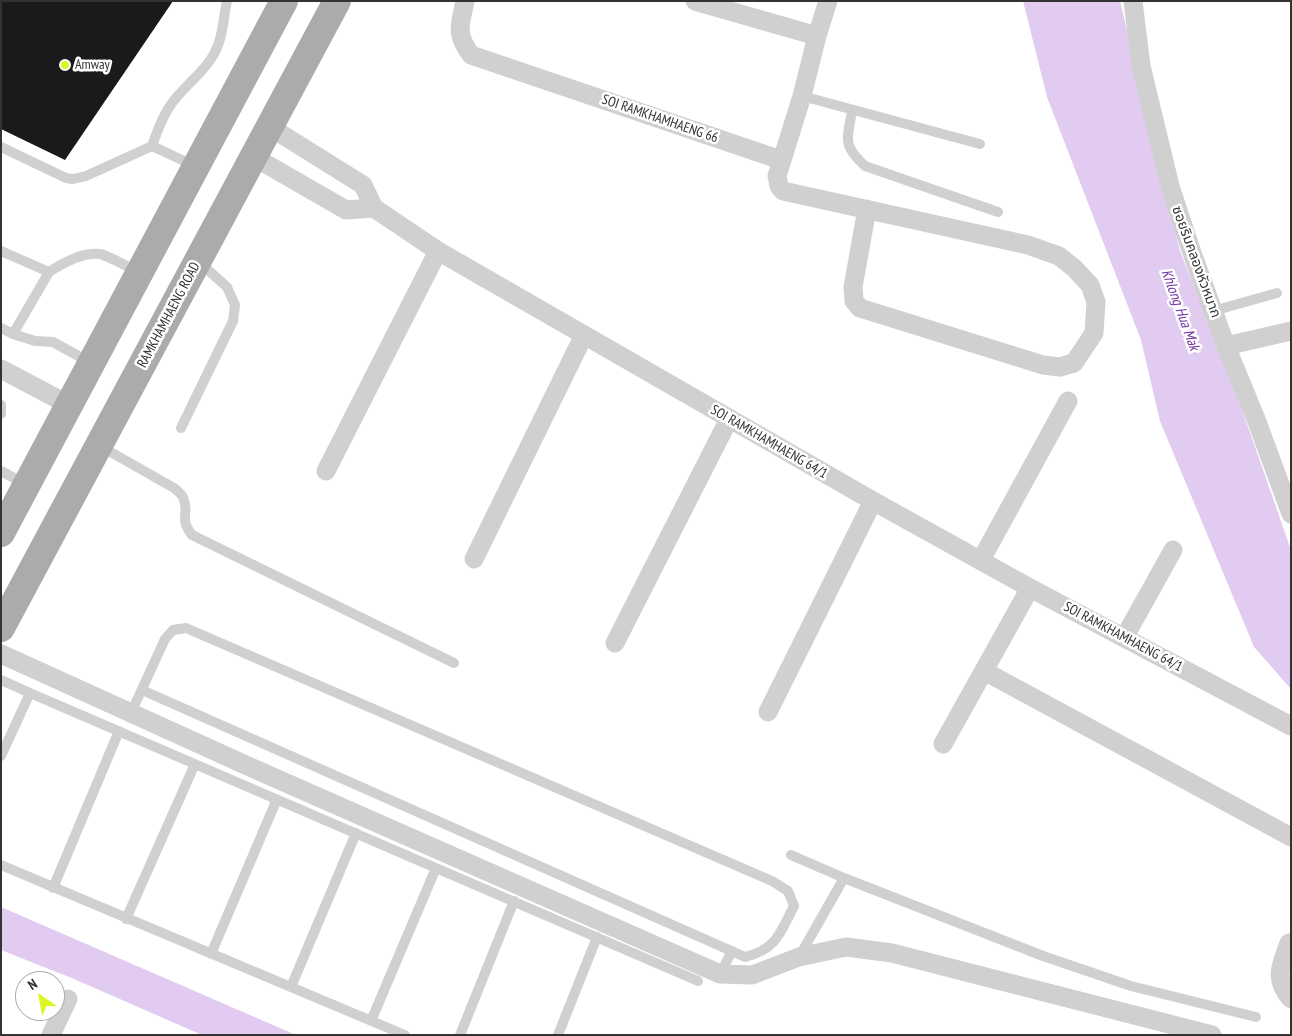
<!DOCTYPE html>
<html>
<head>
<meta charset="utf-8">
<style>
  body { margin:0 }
  #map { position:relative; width:1292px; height:1036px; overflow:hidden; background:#fff; font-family:"PT Sans Narrow",sans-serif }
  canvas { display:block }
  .frame { position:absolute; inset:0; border:2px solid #333; pointer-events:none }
  .north { position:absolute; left:15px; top:971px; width:50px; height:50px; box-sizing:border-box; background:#fff; border:1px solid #adadad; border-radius:50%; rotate:327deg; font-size:14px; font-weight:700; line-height:20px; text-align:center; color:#333 }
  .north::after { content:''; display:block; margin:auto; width:18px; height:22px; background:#ddf628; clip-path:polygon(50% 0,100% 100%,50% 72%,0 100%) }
</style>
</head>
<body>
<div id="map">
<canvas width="1292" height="1036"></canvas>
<div class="frame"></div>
<div class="north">N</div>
</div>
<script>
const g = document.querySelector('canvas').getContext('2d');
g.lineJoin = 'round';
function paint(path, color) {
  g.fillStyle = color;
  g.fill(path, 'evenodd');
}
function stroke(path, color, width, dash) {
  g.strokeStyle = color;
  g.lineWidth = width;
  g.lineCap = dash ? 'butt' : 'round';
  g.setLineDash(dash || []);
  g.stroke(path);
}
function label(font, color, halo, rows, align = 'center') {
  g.font = font + ' "PT Sans Narrow","Noto Sans Thai",sans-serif';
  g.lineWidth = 5;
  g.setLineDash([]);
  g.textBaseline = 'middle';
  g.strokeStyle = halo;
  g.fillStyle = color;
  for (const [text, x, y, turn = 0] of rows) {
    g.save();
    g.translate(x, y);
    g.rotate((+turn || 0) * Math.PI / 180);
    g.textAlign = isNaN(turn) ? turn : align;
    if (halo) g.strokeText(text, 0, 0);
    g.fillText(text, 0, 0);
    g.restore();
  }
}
const water = new Path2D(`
  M1023,1H1120L1180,251L1230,375L1291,550V689L1254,647L1160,421L1141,340L1047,97Z
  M1,907L296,1035H202L74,979L1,950Z`);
const building = new Path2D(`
  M1,1H173L65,160L1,129Z`);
const service = new Path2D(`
  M802,96L980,144
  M852,110C848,139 841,144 865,166L998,212
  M1,147L66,178L73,179L86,176L152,146
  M195,166L152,146C158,129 164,112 176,98C188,83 205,71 214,54C223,38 223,19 227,1
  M1,251L49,272C63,263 82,252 100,254C109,256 130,268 140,273
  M1213,311L1277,293
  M1,328L13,334L35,341L53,342L91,363
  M13,334L49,272
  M1,405V414
  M181,428L233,321L235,305L227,287L198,261
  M100,446L174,488C178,491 183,495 184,500C189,514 179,519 192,535L454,663
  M1,471L27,485
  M1,680L30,693L1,756
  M30,693L698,981
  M131,713L165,639L173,630L186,628L772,881L788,891L794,906C780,933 777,949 745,957L142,690
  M791,855L844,878L1043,956L1131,986L1256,1017
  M1,865L405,1035
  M53,888L119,731
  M126,919L195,764
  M211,954L277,799
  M799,957L844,878
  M720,974L732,951
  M291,987L356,833
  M371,1021L436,868
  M460,1035L514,901
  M558,1035L597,937`);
const minor = new Path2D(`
  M465,1C460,26 455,33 471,55L781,160
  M695,1L817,36
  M828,1L817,36L802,96L777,176L779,186L783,191L1028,245L1059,256L1074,268L1090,285L1096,302L1094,333L1074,363L1060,367L1043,365L860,308L854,301L853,287L867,209
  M1133,1L1141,66L1170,186L1192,253L1226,346L1256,419L1291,514
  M270,127L363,185L374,208L438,251L873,501L1030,588L1291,726
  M254,157L346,210L374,208
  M1226,346L1291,331
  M1,369L69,405
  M326,471L438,251
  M474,559L584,335
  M981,560L1068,401
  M1124,638L1173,550
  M615,643L729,419
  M1,654L250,767L720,974L752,975L799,957L846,947L892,953L1212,1035
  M984,671L1291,837
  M768,712L873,501
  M943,744L1030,588
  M1289,943C1281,965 1273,979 1291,999
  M51,1035L68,999`);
const primary = new Path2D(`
  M1,533L284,1
  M1,628L337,1`);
const markers = [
  [65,65,5,"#ddf628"]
];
const poiNames = [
  ["Amway",75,65]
];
const streetNames = [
  ["SOI RAMKHAMHAENG 66",660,119,19],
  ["ซอยริมคลองหัวหมาก",1196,262,70],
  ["RAMKHAMHAENG ROAD",169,315,-62],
  ["SOI RAMKHAMHAENG 64/1",769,442,30],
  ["SOI RAMKHAMHAENG 64/1",1123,637,28]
];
const waterNames = [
  ["Khlong Hua Mak",1180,310,70]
];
paint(water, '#e1cbf1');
paint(building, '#1a1a1a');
stroke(service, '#d0d0d0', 10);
stroke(minor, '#d0d0d0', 19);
stroke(primary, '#ababab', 28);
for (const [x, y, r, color] of markers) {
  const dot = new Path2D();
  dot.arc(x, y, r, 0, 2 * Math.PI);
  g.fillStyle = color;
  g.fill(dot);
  stroke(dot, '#fff', 2);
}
label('14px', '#333', '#fff', poiNames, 'left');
label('14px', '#333', '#fff', streetNames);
label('italic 15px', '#73369f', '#fff', waterNames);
</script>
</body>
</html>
